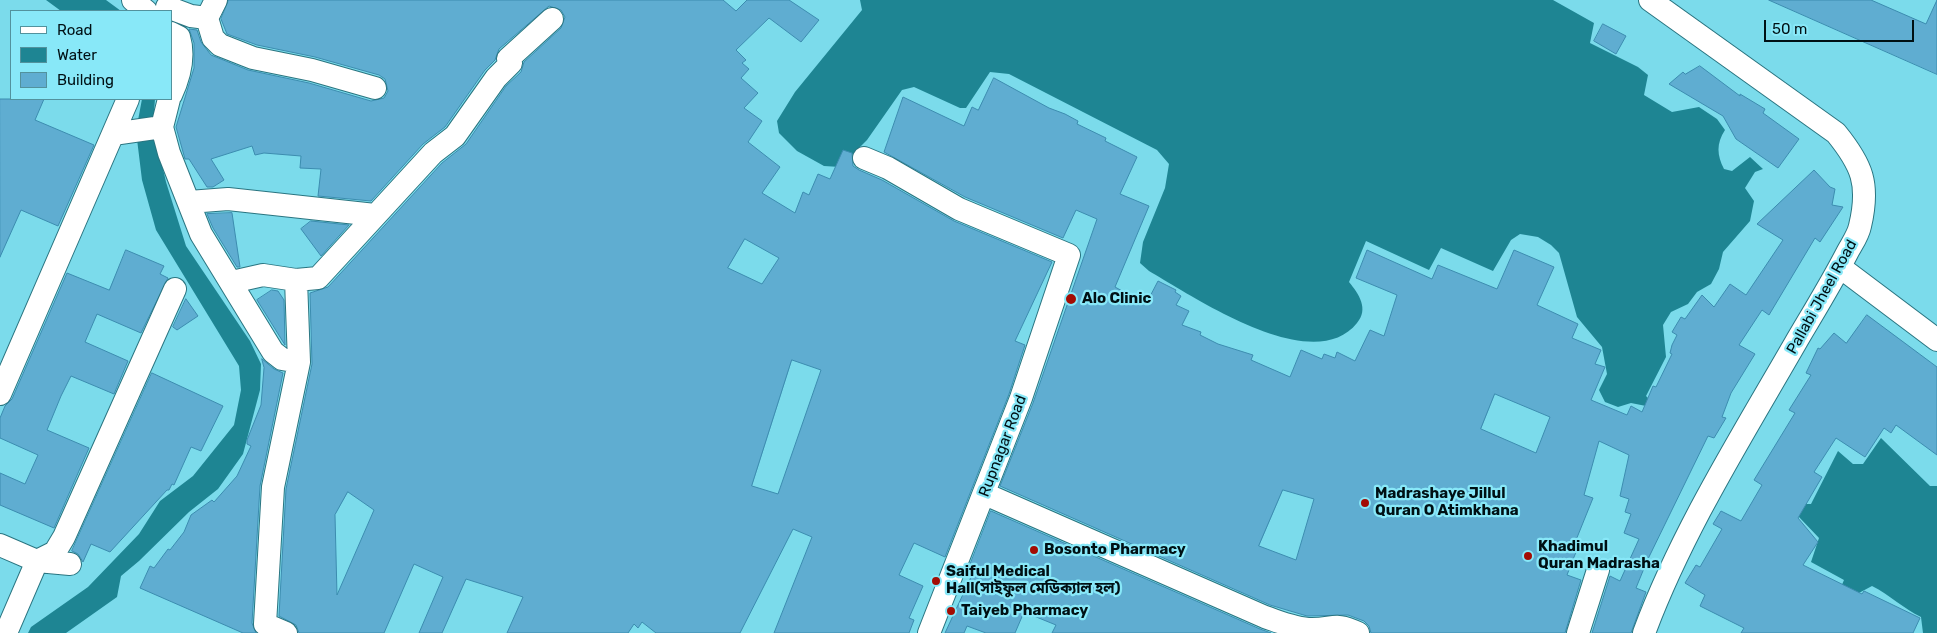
<!DOCTYPE html>
<html>
<head>
<meta charset="utf-8">
<style>
  body { margin:0 }
  #map { position:relative; width:1937px; height:633px; overflow:hidden; background:#7bdbeb; font-family:Rubik,sans-serif }
  canvas { display:block }
  .legend { position:absolute; left:10px; top:10px; width:162px; height:90px; box-sizing:border-box; background:#88e8f8; border:1px solid #52929d; margin:0; padding:6px 9px; list-style:none; font-size:15px; color:#001014 }
  .legend li { display:flex; align-items:center; gap:10px; height:25px }
  .legend b { width:25px; border:1px solid #52929d }
  .scale { position:absolute; left:1764px; top:20px; width:150px; height:22px; box-sizing:border-box; border:2px solid #001014; border-top:0; padding-left:6px; font-size:15px; line-height:18px; white-space:nowrap; color:#001014; -webkit-text-stroke:4px #88e8f8; paint-order:stroke }
</style>
</head>
<body>
<div id="map">
<canvas width="1937" height="633"></canvas>
<ul class="legend">
<li><b style="height:6px;background:#fff"></b>Road</li>
<li><b style="height:14px;background:#1e8593"></b>Water</li>
<li><b style="height:14px;background:#5fadd1"></b>Building</li>
</ul>
<div class="scale">50 m</div>
</div>
<script>
const g = document.querySelector('canvas').getContext('2d');
g.lineJoin = 'round';
function paint(path, color) {
  g.fillStyle = color;
  g.fill(path, 'evenodd');
}
function stroke(path, color, width, dash) {
  g.strokeStyle = color;
  g.lineWidth = width;
  g.lineCap = dash ? 'butt' : 'round';
  g.setLineDash(dash || []);
  g.stroke(path);
}
function label(font, color, halo, rows, align = 'center') {
  g.font = font + ' Rubik,"Noto Sans Bengali",sans-serif';
  g.lineWidth = 4.5;
  g.setLineDash([]);
  g.textBaseline = 'middle';
  g.strokeStyle = halo;
  g.fillStyle = color;
  for (const [text, x, y, turn = 0] of rows) {
    g.save();
    g.translate(x, y);
    g.rotate((+turn || 0) * Math.PI / 180);
    g.textAlign = isNaN(turn) ? turn : align;
    if (halo) g.strokeText(text, 0, 0);
    g.fillText(text, 0, 0);
    g.restore();
  }
}
const water = new Path2D(`
  M46,0H106L121,11H61Z
  M860,0H1553L1594,23L1590,43L1638,67L1648,75L1644,95L1672,112L1699,107L1717,119L1725,130C1716,144 1717,155 1724,169L1732,171L1750,157L1763,169L1755,172L1745,188L1754,201L1750,221L1723,252L1719,269L1711,284L1697,292L1688,304L1671,312L1663,325L1666,357L1646,396L1654,404L1651,407L1631,403L1618,407L1605,402L1599,390L1607,374L1602,347L1577,317L1559,253L1551,245L1538,237L1520,234L1511,240L1493,271L1441,248L1429,270L1366,241L1349,282C1359,294 1369,309 1357,323C1313,378 1194,297 1149,271L1140,263L1143,242L1165,188L1169,164L1157,150L1009,74L990,72L966,108H960L914,87L902,90L867,140L840,167L824,166L797,151L779,133L777,121L795,92L862,10Z
  M142,99H155L153,125L166,182L186,246L250,341L261,364L260,390L243,454L218,489L189,512L139,561L121,576L117,597L66,633H28L31,627L88,587L139,534L160,501L193,476L234,425L241,390L239,366L156,230L142,180L136,131Z
  M1881,438L1930,486H1937V633H1923L1921,617C1904,609 1890,595 1872,586L1857,594L1841,587L1844,580L1811,562L1819,538L1799,517L1798,504H1811L1838,451L1853,464H1863Z`);
const building = new Path2D(`
  M229,0H723L736,11L747,0H789L819,20L801,42L769,18L736,50L746,60L742,63L749,69L741,78L758,93L744,108L762,121L748,142L780,167L762,193L795,213L803,192L809,195L818,174L830,179L843,150L852,153L853,166L859,170L882,180L954,221L1052,262L1015,341L1025,345L1009,394L945,557L914,543L899,575L923,586L909,618L914,620L909,633H774L812,537L793,529L740,633H656L642,622L638,628L634,624L628,633H507L523,597L466,579L442,633H419L443,577L414,564L384,633H299L296,625L279,616L286,489L312,364L310,293L328,287L442,163L466,144L506,86L521,72L524,62L561,28L565,17L561,10L549,6L499,49L495,60L485,70L445,127L423,144L371,201L318,196L321,169L300,168L301,156L264,153L255,155L252,146L211,159L224,180L213,187H207L189,159H185L176,127L194,68V43L189,29L197,30L201,42L211,55L248,70L309,83L371,101L384,98L388,91L385,79L379,75L315,57L257,45L227,34L221,19ZM745,239L779,258L762,284L728,268ZM792,360L821,370L778,494L752,486ZM348,492L374,510L337,595L335,515Z
  M1769,0H1871L1926,24L1937,0V74Z
  M1603,24L1626,36L1616,54L1594,41Z
  M1700,66L1740,96V94L1765,109L1763,113L1799,139L1778,168L1736,139L1723,116L1669,84L1683,72L1685,74Z
  M994,78L1049,108L1065,114L1078,121L1077,124L1106,138L1105,141L1137,157L1120,194L1149,206L1115,287L1146,304L1158,281L1176,290L1175,292L1181,296L1176,305L1189,311L1182,325L1201,332L1200,335L1218,344L1253,355L1251,360L1290,377L1301,350L1322,359L1324,354L1335,358L1337,352L1355,361L1370,330L1384,336L1397,295L1356,278L1367,250L1432,279L1438,265L1497,289L1514,250L1554,267L1537,305L1578,324L1572,338L1601,350L1595,364L1605,367L1591,400L1627,415L1631,406L1642,412L1653,386L1656,387L1672,354L1670,353L1672,345L1677,335L1672,332L1681,317L1685,319L1702,295L1714,307L1730,284L1746,295L1783,240L1757,224L1814,170L1830,187L1835,189L1832,205L1843,207L1820,242L1815,238L1769,315L1762,310L1739,345L1755,354L1731,393L1722,417L1726,418L1714,438L1708,436L1647,561L1636,588L1646,592L1631,633H1592L1610,576L1620,581L1639,539L1624,533L1631,514L1625,512L1629,499L1620,496L1629,455L1599,441L1584,495L1593,498L1572,550L1576,552L1567,575L1581,580L1565,633H1371L1369,626L1364,621L1348,615L1307,616L1270,605L1000,486L1033,403L1097,219L1076,210L1063,238L965,197L884,152L903,97L964,126L972,107L978,110ZM1495,394L1550,417L1536,453L1481,429ZM1283,490L1314,499L1296,560L1259,546Z
  M0,99H44L35,120L94,145L58,226L21,210L0,257Z
  M232,213L240,267H237L213,228L207,214Z
  M311,221L349,225L321,256L301,229Z
  M126,250L164,266L160,274L168,278L141,333L97,314L85,342L128,361L114,394L71,376L61,396L47,430L89,448L54,528L0,505V473L25,484L38,455L0,438V418L5,406L12,399L67,273L109,290Z
  M272,290L278,291L284,300L285,345L257,300Z
  M186,299L198,316L177,330L173,327Z
  M1867,315L1937,367V455L1896,425L1891,433L1884,428L1865,457L1836,438L1814,472L1822,477L1798,518L1818,542L1803,565L1862,594L1864,591L1920,618L1913,633H1741L1744,628L1700,606L1705,595L1685,583L1696,565L1700,567L1722,529L1713,524L1721,511L1741,521L1762,485L1754,480L1795,413L1789,410L1811,375L1806,373L1818,348L1820,349L1834,333L1846,343Z
  M262,359L274,369L283,373L260,486L252,623L256,633H243L140,588L150,566L154,568L168,549L170,550L184,532L191,515L212,500L214,502L237,476L251,446L247,444V440L261,405L264,368Z
  M152,373L223,406L201,451L191,447L174,485L172,484L169,490H167L110,552L91,544L83,562L78,554L72,551Z
  M991,511L1260,629L1271,633H1052L1056,625L1024,612L1015,633H986L967,626L964,633H945L972,575L967,573Z`);
const minor = new Path2D(`
  M133,0L146,11
  M167,7L191,16L207,18L216,0
  M207,18L213,38L220,45L253,58L312,70L375,88
  M171,33L179,37C185,57 180,76 171,95
  M169,99L162,127L169,153L201,234L273,352L282,359L299,362
  M113,134L162,127
  M864,158L888,168L959,209L1069,255L1021,398L929,633
  M189,202L228,199L375,215
  M1840,267L1937,340
  M296,280L318,278L433,153L455,136L496,78L511,63L508,59L552,19
  M232,282L263,275L296,280L299,362L273,487L265,624L286,633
  M0,394L128,99
  M985,494L1265,617C1280,622 1296,629 1312,629C1334,629 1335,622 1358,633
  M0,545L37,561L70,564
  M6,633L37,561L55,552L64,537L175,289
  M1578,633L1598,570
  M1644,633C1682,531 1742,436 1796,342C1813,313 1831,284 1847,253C1851,245 1858,236 1860,226C1870,184 1862,165 1836,133L1650,0`);
const markers = [
  [1071,299,6,"#a30c04"],
  [1365,503,5,"#a30c04"],
  [1034,550,5,"#a30c04"],
  [1528,556,5,"#a30c04"],
  [936,581,5,"#a30c04"],
  [951,611,5,"#a30c04"]
];
const streetNames = [
  ["Pallabi Jheel Road",1822,297,-61],
  ["Rupnagar Road",1003,446,-69]
];
const poiNames = [
  ["Alo Clinic",1082,299],
  ["Madrashaye Jillul",1375,494],
  ["Quran O Atimkhana",1375,511],
  ["Khadimul",1538,547],
  ["Quran Madrasha",1538,564],
  ["Bosonto Pharmacy",1044,550],
  ["Saiful Medical",946,572],
  ["Hall(সাইফুল মেডিক্যাল হল)",946,589],
  ["Taiyeb Pharmacy",961,611]
];
paint(water, '#1e8593');
paint(building, '#5fadd1');
stroke(building, '#3c8caf', 1);
stroke(minor, '#2a7581', 24);
stroke(minor, '#fff', 22);
for (const [x, y, r, color] of markers) {
  const dot = new Path2D();
  dot.arc(x, y, r, 0, 2 * Math.PI);
  g.fillStyle = color;
  g.fill(dot);
  stroke(dot, '#88e8f8', 2);
}
label('15px', '#001014', '#88e8f8', streetNames);
label('bold 15px', '#001014', '#88e8f8', poiNames, 'left');
</script>
</body>
</html>
